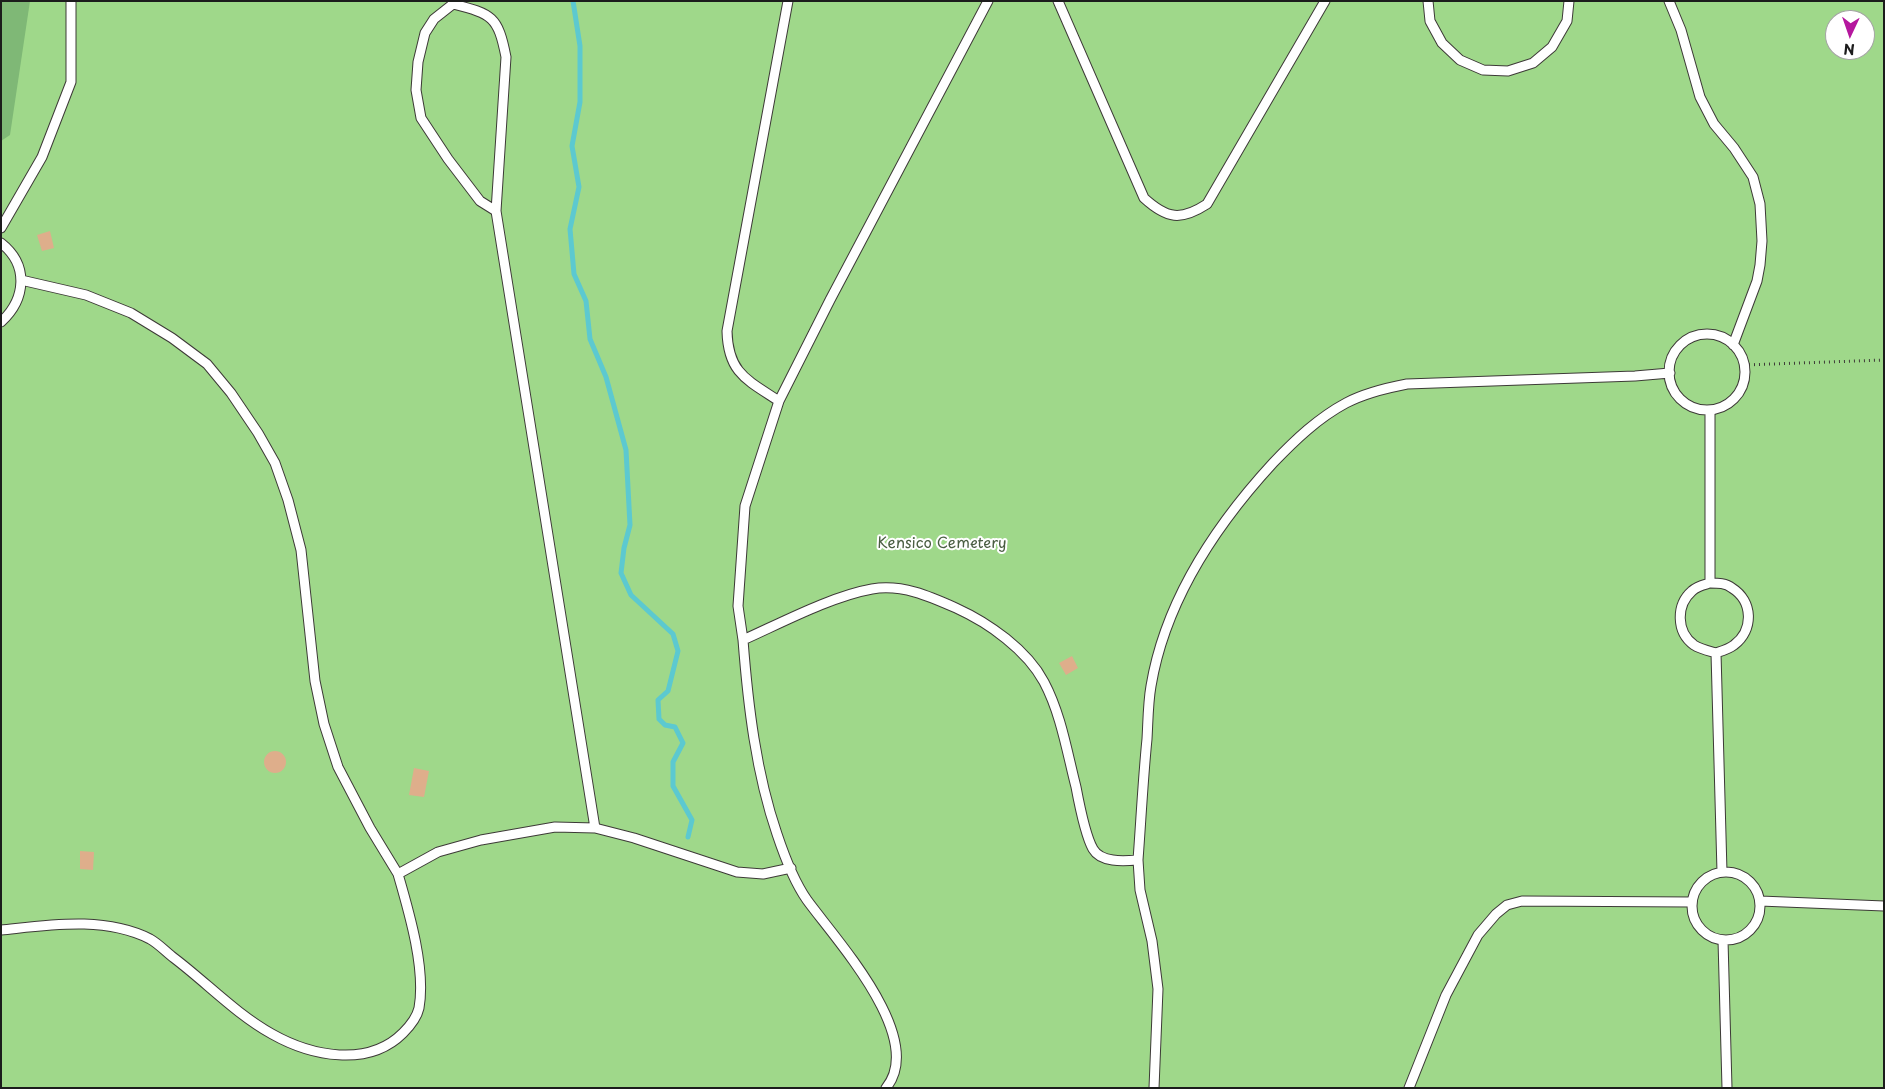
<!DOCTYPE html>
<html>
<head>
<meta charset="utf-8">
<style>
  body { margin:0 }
  #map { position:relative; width:1885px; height:1089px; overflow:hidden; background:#f5e6ce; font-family:"Playpen Sans",sans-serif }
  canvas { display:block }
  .frame { position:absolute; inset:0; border:2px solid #1c1c1c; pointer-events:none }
  .north { position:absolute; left:1825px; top:10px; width:50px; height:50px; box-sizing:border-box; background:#fff; border:1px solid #a4a4a4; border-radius:50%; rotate:183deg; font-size:14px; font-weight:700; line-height:20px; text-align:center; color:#1c1c1c }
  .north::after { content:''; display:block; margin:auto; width:18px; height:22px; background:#b5179e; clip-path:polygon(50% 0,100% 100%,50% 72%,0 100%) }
</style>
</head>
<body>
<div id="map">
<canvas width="1885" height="1089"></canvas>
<div class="frame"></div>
<div class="north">N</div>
</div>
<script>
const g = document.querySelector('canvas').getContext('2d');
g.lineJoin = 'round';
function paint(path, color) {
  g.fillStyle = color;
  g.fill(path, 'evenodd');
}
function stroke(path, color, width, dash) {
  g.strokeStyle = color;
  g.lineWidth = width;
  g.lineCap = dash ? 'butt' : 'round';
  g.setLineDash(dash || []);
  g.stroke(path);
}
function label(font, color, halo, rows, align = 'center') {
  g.font = font + ' "Playpen Sans",sans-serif';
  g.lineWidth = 4;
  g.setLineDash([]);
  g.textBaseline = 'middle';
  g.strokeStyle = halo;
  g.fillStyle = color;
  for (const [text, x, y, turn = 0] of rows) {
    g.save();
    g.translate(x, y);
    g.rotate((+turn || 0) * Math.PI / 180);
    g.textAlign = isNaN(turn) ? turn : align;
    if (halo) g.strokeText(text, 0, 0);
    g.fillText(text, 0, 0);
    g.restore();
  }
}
const green = new Path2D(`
  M1,1H1884V1088H1ZM1835,20H1865V50H1835Z`);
const forest = new Path2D(`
  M1,1H30L10,135L1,141Z`);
const stream = new Path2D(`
  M573,1L580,46V102L572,146L579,187L570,229L574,274L586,301L590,339L606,377L626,450L630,525L624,548L621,573L631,595L673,634L678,651L668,691L658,700L659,719L665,725L675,727L683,743L673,762V786L692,820L688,837`);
const building = new Path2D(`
  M50,231L54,248L42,251L37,235Z
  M1072,656L1078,668L1066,675L1059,663Z
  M264 762a11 11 0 1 1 22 0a11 11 0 1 1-22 0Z
  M414,768L429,771L424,797L409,795Z
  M80,851L94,852L93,870L80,869Z`);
const path = new Path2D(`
  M1744,365L1884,360`);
const lane = new Path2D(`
  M453,1V4C492,14 498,16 506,57L496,211L595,828
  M1058,1L1144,198C1167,219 1181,221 1207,204L1325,1
  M1428,1L1430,21L1442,43L1460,60L1483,70L1508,71L1533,63L1552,47L1567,21L1569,1
  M1669,1L1681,30L1700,97L1714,124L1734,148L1753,177L1760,204L1762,241L1760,265L1757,281L1733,345
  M453,4L434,19L425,33L418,62L416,90L421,118L448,159L480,201L496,211
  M1,228L42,157L71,82V1
  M1,243C29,265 26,299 1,322
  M21,280L86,295L131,313L172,338L207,364L231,393L258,433L275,463L288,500L301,550L315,681L324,724L338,767L370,828L398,874L438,852L481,840L555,827L595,828L634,838L737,872L763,874L791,868
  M1669 372a38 38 0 1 1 76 0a38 38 0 1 1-76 0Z
  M779,401C747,380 728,373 727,331L788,1
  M1710,583C1718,583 1726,583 1732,588C1753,601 1754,630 1734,645C1729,649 1722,651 1716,653C1709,651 1700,649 1694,645C1676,632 1676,605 1692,591C1697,586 1703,585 1710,583Z
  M1710,583V411
  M743,640L738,606L745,506L779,401L830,300L988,1
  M1716,653L1722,872
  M1138,860L1140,890L1152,941L1158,989L1154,1088
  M1692 906a34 34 0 1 1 68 0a34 34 0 1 1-68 0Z
  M1760,901L1884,906
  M1,930C50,925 104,916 150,939C159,944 166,952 174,958C207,983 236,1014 272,1034C311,1056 368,1068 403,1033C409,1027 417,1017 419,1008C426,969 409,912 398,874
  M1723,940L1727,1088
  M886,1088C927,1038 836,940 807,900C795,883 784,855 777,834C756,773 748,705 743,640C781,623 832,596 872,589C902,584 929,596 956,608C989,623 1027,650 1044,682C1061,714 1067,752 1076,787C1079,803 1085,835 1093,849C1101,863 1124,861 1138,860C1141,820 1143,779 1147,739C1148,722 1148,703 1151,686C1165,602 1216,525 1273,463C1295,440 1318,418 1346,403C1365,393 1386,388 1407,384L1635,376L1670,373
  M1409,1088L1446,995L1478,935L1496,914L1507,905L1522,901L1692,902`);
const parkNames = [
  ["Kensico Cemetery",942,544]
];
paint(green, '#9fd88a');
paint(forest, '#7fb876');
stroke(stream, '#5cc9d0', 5);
paint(building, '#deae8b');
stroke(lane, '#3d3a37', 11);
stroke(path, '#3d3a37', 3, [1, 4]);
stroke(lane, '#fff', 9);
label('15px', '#4a5e42', '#fff', parkNames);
</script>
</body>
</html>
